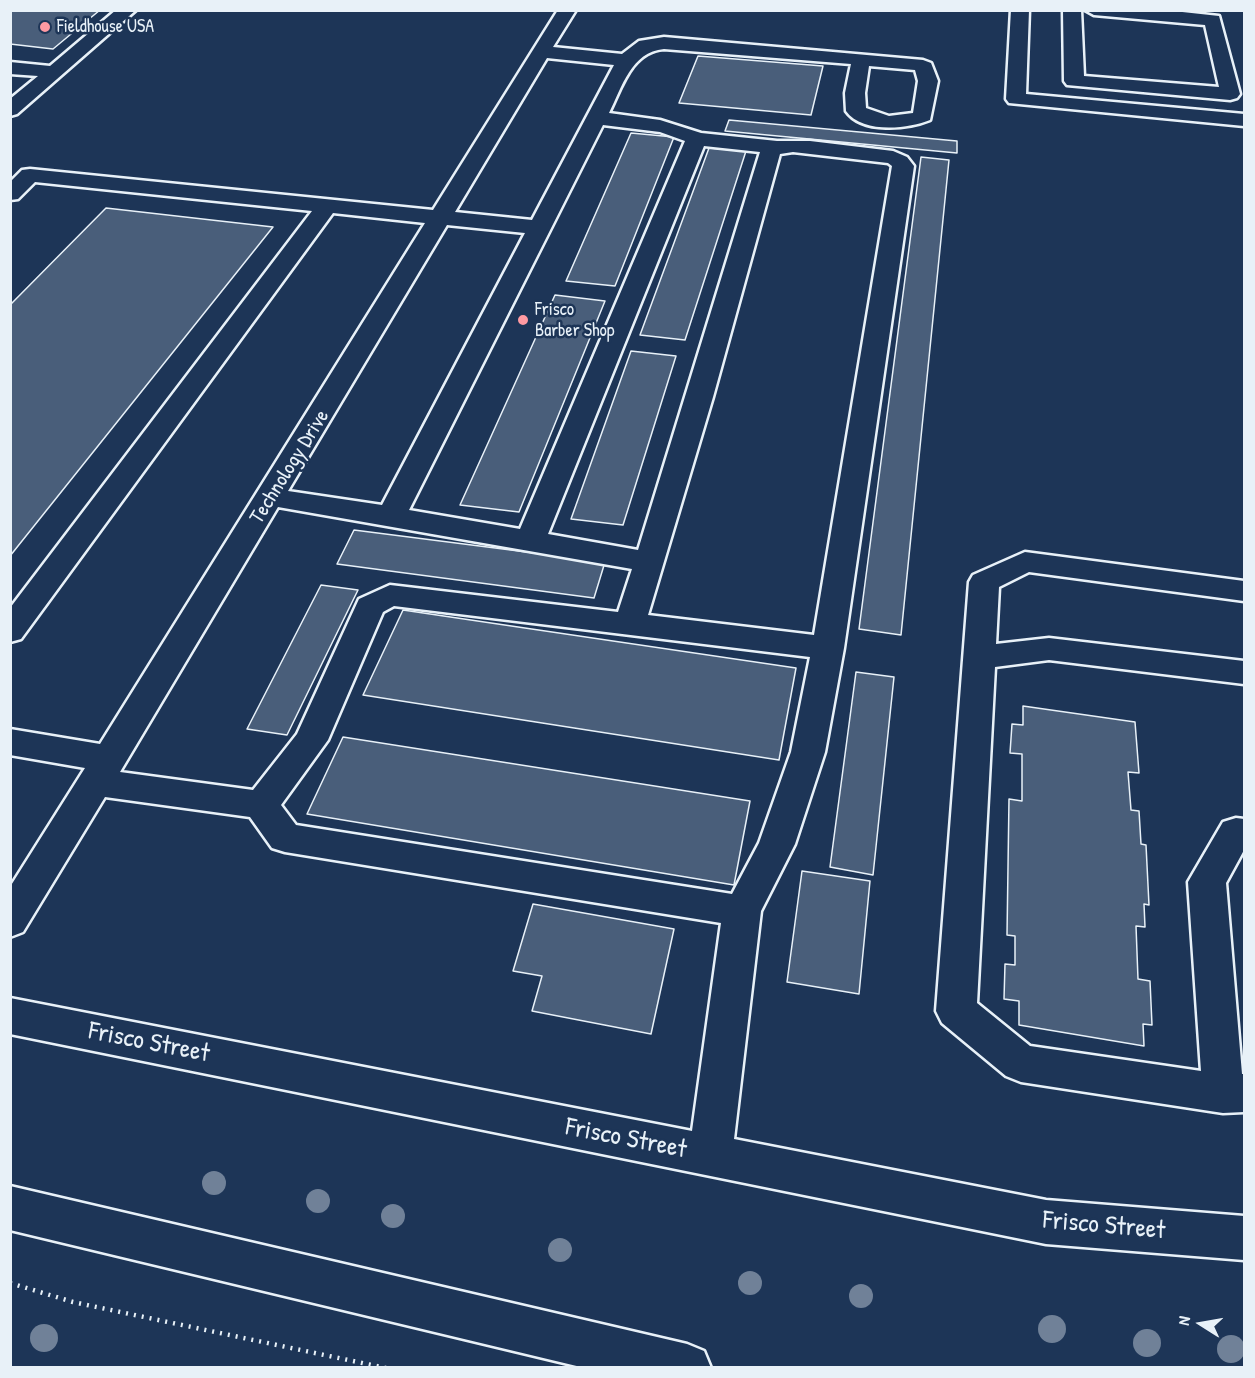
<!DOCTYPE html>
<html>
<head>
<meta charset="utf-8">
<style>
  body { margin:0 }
  #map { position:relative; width:1255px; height:1378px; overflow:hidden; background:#1d3557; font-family:"Patrick Hand",sans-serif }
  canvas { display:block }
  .frame { position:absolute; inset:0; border:12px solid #e8f1f8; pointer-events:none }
  .north { position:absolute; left:1171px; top:1294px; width:60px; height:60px; -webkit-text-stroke:4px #1d3557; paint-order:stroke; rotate:281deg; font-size:16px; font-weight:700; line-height:24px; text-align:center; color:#e8f1f8 }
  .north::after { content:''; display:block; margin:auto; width:21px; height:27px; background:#e8f1f8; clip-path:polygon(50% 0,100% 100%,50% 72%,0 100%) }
</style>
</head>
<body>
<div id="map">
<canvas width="1255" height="1378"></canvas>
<div class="frame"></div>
<div class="north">N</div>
</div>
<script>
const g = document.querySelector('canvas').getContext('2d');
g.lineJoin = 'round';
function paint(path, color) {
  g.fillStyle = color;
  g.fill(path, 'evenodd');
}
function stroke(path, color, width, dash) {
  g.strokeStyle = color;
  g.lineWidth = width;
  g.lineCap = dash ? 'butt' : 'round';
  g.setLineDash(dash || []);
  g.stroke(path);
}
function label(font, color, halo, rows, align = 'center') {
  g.font = font + ' "Patrick Hand",sans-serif';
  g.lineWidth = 5;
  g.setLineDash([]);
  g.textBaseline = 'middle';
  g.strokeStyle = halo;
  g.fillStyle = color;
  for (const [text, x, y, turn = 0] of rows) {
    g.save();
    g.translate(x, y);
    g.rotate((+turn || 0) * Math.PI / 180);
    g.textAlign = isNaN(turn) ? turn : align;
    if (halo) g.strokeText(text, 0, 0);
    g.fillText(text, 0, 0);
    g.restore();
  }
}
const building = new Path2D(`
  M10,10H100L53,49L10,44Z
  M698,56L823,66L811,115L679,103Z
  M729,120L957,141V153L725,131Z
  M631,133L674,137L615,286L566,281Z
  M709,148L746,151L685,340L640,335Z
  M921,157L949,160L901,635L859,629Z
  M106,208L273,227L10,556V305Z
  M555,295L605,301L519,512L460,505Z
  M631,351L676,356L623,525L571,519Z
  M354,530L605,562L594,598L337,564Z
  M321,585L358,590L287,735L247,729Z
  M403,610L796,668L779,760L363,695Z
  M856,672L894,677L873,875L830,867Z
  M1023,706L1135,722L1139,773L1128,772L1131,810L1139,811L1141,844L1146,845L1149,905L1144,904L1145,927L1136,926L1138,979L1150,981L1152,1025L1143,1024L1144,1046L1019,1025V1001L1004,999L1005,964L1015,965V936L1007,935L1009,799L1022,801V754L1010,753L1012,724L1023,725Z
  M343,737L750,801L734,885L307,814Z
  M802,871L870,881L859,994L787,982Z
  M533,904L674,929L651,1034L532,1011L542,976L513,971Z`);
const path = new Path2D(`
  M10,1283L73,1302L386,1368`);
const minor = new Path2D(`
  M116,10H136L17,114L10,116V99L38,76L10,74V62L50,66Z
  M558,10H576L553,47L622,54L639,41L664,37L923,60L931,63L938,81L930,120C908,129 862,134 846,111L845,93L851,64L664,49C631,52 622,87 609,113L660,120L701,133L777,141H810L893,151L907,157L914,166L844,648L825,752L795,844L761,911L734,1139L1046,1200L1244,1216V1260L1046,1244L10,1034V998L692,1131L721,923L285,852L272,848L250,817L105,797L23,932L10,937V887L85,768L10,755V729L100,744L425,223L333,213L21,639L10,642V608L312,211L35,182L18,199L10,200V182L22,170L30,169L433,210ZM547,58L614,65L532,220L455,212ZM869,66L915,70L918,81L913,113L889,116L866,108L865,93ZM603,125L660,132L685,141L520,529L409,510ZM704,146L760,152L638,550L548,534ZM793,152L888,163L892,166L814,635L648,615L713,397L780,154ZM447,225L525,233L382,505L288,491ZM278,507L632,569L618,612L390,585L359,599L297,734L253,790L120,772ZM394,606L810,657L791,752L759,843L732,894L296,825L281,805L328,740L383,612Z
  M1011,10H1029L1026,94L1244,114V126L1009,103L1006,99Z
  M1063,10H1081L1084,76L1219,87L1205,25L1094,15L1085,10H1164L1219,16L1240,94L1237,98L1230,100L1067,85L1064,81Z
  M1025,552L1244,581V601L1029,572L999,587L996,644L1049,638L1244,661V684L1049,660L995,667L977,1003L1030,1046L1201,1071L1188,882L1223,822L1236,818L1244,819V850L1226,883L1242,1074H1244V1112L1223,1113L1021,1082L1006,1076L942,1023L936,1011L969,582L973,575Z
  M10,1186L687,1344L704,1351L711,1368H585L10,1230Z`);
const trees = [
  [214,1183,12],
  [318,1201,12],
  [393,1216,12],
  [560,1250,12],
  [750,1283,12],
  [861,1296,12],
  [1052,1329,14],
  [44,1338,14],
  [1147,1343,14],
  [1231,1349,14]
];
const markers = [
  [45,27,6,"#ff9aa2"],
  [523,320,6,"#ff9aa2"]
];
const farPoinames = [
  ["Fieldhouse USA",57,27],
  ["Frisco",535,310],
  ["Barber Shop",535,331]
];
const streetNames = [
  ["Technology Drive",290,467,-58]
];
const nearStreetnames = [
  ["Frisco Street",149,1043,11],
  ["Frisco Street",626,1139,11],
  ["Frisco Street",1104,1226,5]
];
paint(building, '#495e7a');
stroke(building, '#e8f1f8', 1.5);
stroke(minor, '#e8f1f8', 5);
stroke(path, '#e8f1f8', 4.5, [2, 6]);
paint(minor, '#1d3557');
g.fillStyle = '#708198';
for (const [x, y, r] of trees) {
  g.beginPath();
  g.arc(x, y, r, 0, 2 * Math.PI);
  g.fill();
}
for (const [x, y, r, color] of markers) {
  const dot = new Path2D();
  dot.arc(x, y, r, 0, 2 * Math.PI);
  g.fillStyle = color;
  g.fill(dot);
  stroke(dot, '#1d3557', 2);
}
label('18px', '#e8f1f8', '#1d3557', farPoinames, 'left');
label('21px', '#e8f1f8', '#1d3557', streetNames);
label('26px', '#e8f1f8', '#1d3557', nearStreetnames);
</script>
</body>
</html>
